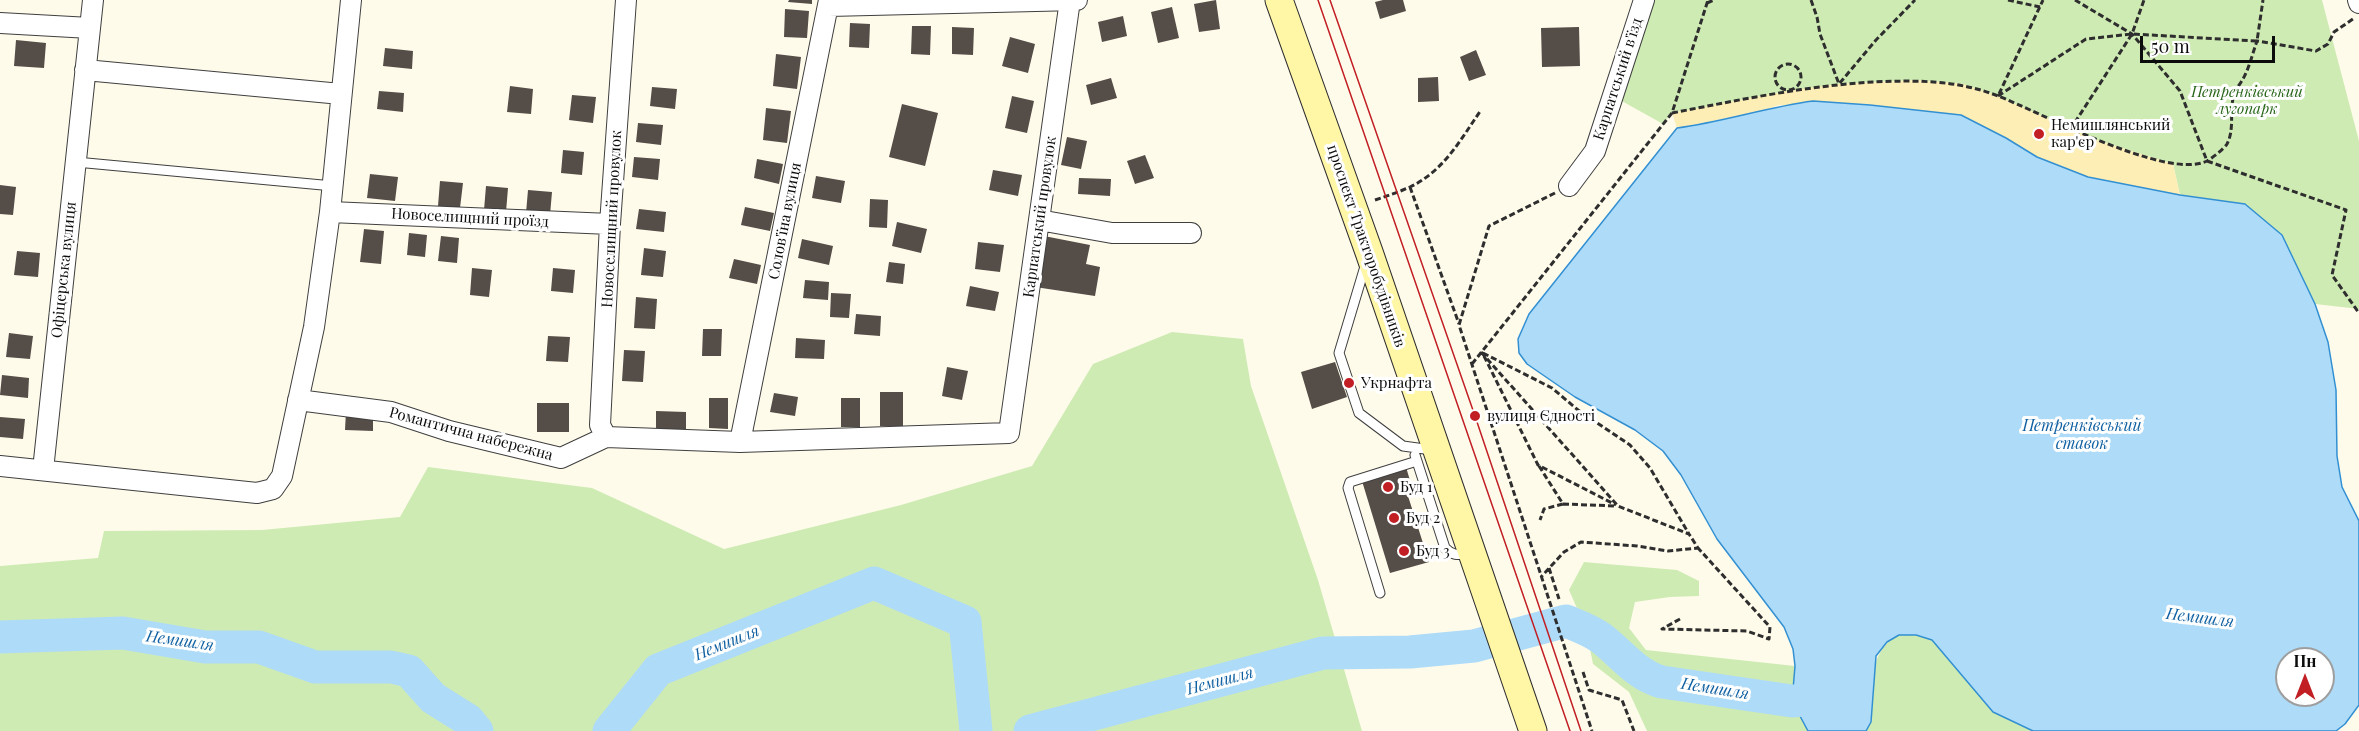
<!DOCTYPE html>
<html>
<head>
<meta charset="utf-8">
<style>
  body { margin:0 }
  #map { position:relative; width:2359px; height:731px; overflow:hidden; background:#fffbeb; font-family:"Playfair Display",serif }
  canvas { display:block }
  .north { position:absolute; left:2275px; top:647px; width:60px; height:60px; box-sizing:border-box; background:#fff; border:2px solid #9e9e9e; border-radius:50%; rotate:0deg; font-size:16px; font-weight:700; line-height:24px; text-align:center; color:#0c0c0c }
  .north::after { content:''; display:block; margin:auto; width:21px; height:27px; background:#c11f24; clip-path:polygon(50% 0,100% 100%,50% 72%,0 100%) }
  .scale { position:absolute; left:2140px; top:36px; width:135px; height:27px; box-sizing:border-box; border:3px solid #0c0c0c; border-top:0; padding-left:8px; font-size:18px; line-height:21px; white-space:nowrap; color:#0c0c0c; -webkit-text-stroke:4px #fff; paint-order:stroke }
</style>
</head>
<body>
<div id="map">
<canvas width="2359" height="731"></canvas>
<div class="north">Пн</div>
<div class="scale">50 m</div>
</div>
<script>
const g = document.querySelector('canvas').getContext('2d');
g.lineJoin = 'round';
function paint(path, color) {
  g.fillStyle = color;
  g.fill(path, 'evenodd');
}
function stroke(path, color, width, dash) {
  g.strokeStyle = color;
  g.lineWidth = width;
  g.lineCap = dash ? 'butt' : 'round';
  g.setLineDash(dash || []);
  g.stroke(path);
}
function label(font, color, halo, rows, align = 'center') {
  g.font = font + ' "Playfair Display",serif';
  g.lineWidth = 6;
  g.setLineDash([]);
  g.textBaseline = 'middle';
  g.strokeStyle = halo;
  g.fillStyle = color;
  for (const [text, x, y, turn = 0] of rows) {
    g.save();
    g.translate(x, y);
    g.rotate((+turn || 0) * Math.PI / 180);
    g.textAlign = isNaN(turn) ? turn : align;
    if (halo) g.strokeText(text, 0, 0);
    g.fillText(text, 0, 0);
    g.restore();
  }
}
const green = new Path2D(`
  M1651,0H2322L2359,141V309L2315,304L2282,235L2245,204L2180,195L2173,164L2093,139L1963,84L1917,80L1839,84L1672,113L1663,124L1620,100Z
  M1172,332L1243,339L1251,386L1318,580L1362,731H0V566L98,558L104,531L262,530L400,517L428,467L592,488L724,549L901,505L1032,466L1093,364Z
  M1584,562L1677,570L1699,581V596L1670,597L1635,602L1629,628L1646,650L1795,666L1792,701L1808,731H1647L1629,692L1593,664L1586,629L1569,590Z
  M1899,634L1916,635L1932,640L1993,712L2033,731H1866L1871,722C1876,687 1864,655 1899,634Z`);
const sand = new Path2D(`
  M1917,80L1963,84L1998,96L2093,139L2173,164L2180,195L2088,177L2037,157L2006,138L1961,115L1779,105L1758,112L1677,128L1672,113L1792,90L1839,84Z`);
const water = new Path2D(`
  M1813,101L1870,105L1961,115L2006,138L2037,157L2088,177L2180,195L2245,204L2282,235L2315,304L2328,342L2336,390L2337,456L2342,487L2359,521V705L2345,724L2336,731H2033L1993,712L1932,640L1916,635H1899L1887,642L1876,656L1871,722L1866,731H1808L1792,701L1795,666L1793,649L1784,627L1717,539L1681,475L1663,451L1635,430L1575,397L1527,364L1519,353L1518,339L1529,314L1677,128C1723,122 1767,107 1813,101ZM2287,659H2323V695H2287Z`);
const river = new Path2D(`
  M0,637L123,633L205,647H259L315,667H391L409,671L433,698L468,720L477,731
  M609,731L658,670L874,583L965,622L976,731
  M1030,731L1323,653L1410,652L1474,646L1566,621C1578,626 1590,630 1601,638C1622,654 1636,675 1662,682L1792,701C1808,700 1819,700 1830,686`);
const building = new Path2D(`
  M789,0H812V4L788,2Z
  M1216,0L1220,29L1199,32L1194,4Z
  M1383,0H1403L1406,11L1380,19L1375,2Z
  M1172,7L1179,38L1158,43L1151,12Z
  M785,9L809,11L807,38L784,37Z
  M1123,16L1127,36L1102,42L1098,22Z
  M850,23L870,24L869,48L849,47Z
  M912,26H931L930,55L911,54Z
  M952,27L974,28L973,55L952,54Z
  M1579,27L1580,66L1542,67L1541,28Z
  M1010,37L1035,44L1028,73L1002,66Z
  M16,40L46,43L44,68L14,66Z
  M385,48L413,51L412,69L383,66Z
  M1476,50L1486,75L1469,81L1460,57Z
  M776,54L801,57L797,89L773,86Z
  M1438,77L1439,101L1418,102V78Z
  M1111,78L1117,98L1091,105L1086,85Z
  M510,86L533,89L531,114L507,112Z
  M652,87L677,89L675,109L650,106Z
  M379,91L404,93L403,112L377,109Z
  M572,95L596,97L593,123L569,120Z
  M1012,96L1034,101L1027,133L1005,128Z
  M902,104L938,113L925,166L889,157Z
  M766,108L791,111L787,143L763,140Z
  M638,123L663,125L661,145L636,142Z
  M1067,137L1087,141L1081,169L1061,165Z
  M563,150L584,152L582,175L561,173Z
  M1145,155L1154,178L1135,184L1127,161Z
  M634,157L660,159L658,180L632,177Z
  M757,159L783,164L779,184L754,178Z
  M993,170L1022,175L1018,196L989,190Z
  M370,174L398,177L395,201L367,198Z
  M816,176L845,181L841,203L812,198Z
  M1079,178L1111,179L1110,196L1078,194Z
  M440,181L463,183L460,208L438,206Z
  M0,185L16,187L13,215L0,214Z
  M486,186L508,188L506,212L484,210Z
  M528,190L552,192L550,215L526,213Z
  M870,199L888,200L887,228L869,227Z
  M745,207L774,213L770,231L741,225Z
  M639,209L666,212L664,232L636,229Z
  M897,222L927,229L921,253L892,246Z
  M364,229L384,231L381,264L360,262Z
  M409,233L427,235L425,257L407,255Z
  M441,236L459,238L457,263L438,261Z
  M1044,236L1090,245L1086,264L1100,267L1095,296L1035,287Z
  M802,239L833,246L829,265L798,258Z
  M978,242L1004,245L1000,272L975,269Z
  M644,248L666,251L663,277L641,275Z
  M17,251L40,253L38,277L14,275Z
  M734,259L761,265L757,284L729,278Z
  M889,262L905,264L903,284L886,282Z
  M472,268L492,270L489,297L470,295Z
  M553,268L575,270L573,293L551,291Z
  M805,280L829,282L828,300L803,298Z
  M970,286L999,292L995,311L966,306Z
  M831,293L851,294L849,318L830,317Z
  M636,297L657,299L655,329L634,328Z
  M856,314L881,316L880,336L854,334Z
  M703,329H722L721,356H702Z
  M9,333L33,336L30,359L6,357Z
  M548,336L570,337L568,362L546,361Z
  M796,338L825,340L824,359L795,358Z
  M624,350L645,351L643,382L622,381Z
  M1335,362L1347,397L1312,409L1301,372Z
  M947,367L968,371L962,400L942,396Z
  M2,375L29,378L28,398L0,395Z
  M880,392H903V426H880Z
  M774,393L798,397L795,416L770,412Z
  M709,398H728V429L709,428Z
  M841,398H860V427H841Z
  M537,403H569V432H537Z
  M346,411H373V431L345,430Z
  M656,411L686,412V432L656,431Z
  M0,417L25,419L23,439L0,437Z
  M1406,467L1414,494L1408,496L1429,562L1390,573L1362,481Z`);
const path = new Path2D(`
  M1811,0L1817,17L1820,34L1839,84L1876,40L1915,0
  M2008,0L2040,7
  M2075,0L2132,34L2180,91L2207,161L2346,210L2332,275L2359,313
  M1707,3L1714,0
  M1775 77a13 13 0 1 1 26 0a13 13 0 1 1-26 0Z
  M1999,94L2043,0
  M1998,96L2086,39L2132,34L2257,41L2263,0
  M1672,113C1739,100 1805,86 1873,82C1916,80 1958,80 1998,96C2040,112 2166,181 2207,161C2212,158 2224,149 2227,144C2235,129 2229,110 2234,95C2236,88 2242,82 2245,75C2250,65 2253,52 2257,41L2316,51L2328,44L2334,32L2353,19
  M2070,130L2132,34L2144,0
  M1410,187L1459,324
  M1555,193L1489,226L1459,325L1592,731
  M1375,200C1387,196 1399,192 1410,187C1444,171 1461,139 1481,110
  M1481,352L1618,506L1689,534L1698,548L1668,551L1637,546L1581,542L1564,552L1541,577
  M1483,353L1552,388L1578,410L1630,445L1650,468L1689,534
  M1484,356L1538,465L1616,505
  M1472,364L1672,113L1708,0
  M1539,466L1563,504L1544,509L1540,520
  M1563,504L1616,506
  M1549,568L1559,599
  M1680,619L1662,629L1747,631L1769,639L1770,627L1698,548
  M1583,672L1589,690L1622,700L1634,731`);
const lane = new Path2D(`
  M76,162L333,186
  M1366,263L1339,353L1359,413L1403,446L1432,450
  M1415,455L1445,548C1453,556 1458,555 1469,554
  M1380,593L1348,488L1350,482L1417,461`);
const street = new Path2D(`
  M2358,0L2359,3
  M829,6L1077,0
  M0,23L90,28
  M85,70L341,94
  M1569,186L1595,151L1644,0
  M330,212L610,224
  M1039,220L1112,233H1191
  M298,400L391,412L449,431L561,458L606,437L740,442L1009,433L1070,0
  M606,437L600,425L610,224L626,0
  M740,442L829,0
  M0,466L257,493L273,489L282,476L314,327L330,212L351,0
  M43,470L93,0`);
const secondary = new Path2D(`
  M1279,0L1369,252L1533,731`);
const tram = new Path2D(`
  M1318,0L1570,731
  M1330,0L1475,416L1581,731`);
const markers = [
  [2039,134,6,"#c11f24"],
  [1349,383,6,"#c11f24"],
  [1475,416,6,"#c11f24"],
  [1388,487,6,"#c11f24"],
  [1394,518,6,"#c11f24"],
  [1404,551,6,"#c11f24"]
];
const streetNames = [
  ["Карпатський в'їзд",1618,79,-72],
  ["Карпатський провулок",1040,217,-82],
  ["Новоселищний проїзд",470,218,3],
  ["Новоселищний провулок",612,219,-87],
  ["Солов'їна вулиця",785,221,-79],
  ["проспект Тракторобудівників",1366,246,71],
  ["Офіцерська вулиця",64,270,-84],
  ["Романтична набережна",471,434,15]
];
const parkNames = [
  ["Петренківський",2247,92],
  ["лугопарк",2247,109]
];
const poiNames = [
  ["Немишлянський",2051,125],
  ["кар'єр",2051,142],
  ["Укрнафта",1361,383],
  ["вулиця Єдності",1487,416],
  ["Буд 1",1400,487],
  ["Буд 2",1406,518],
  ["Буд 3",1416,551]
];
const waterNames = [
  ["Петренківський",2082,426],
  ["ставок",2082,444],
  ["Немишля",2200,618,7],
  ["Немишля",180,641,8],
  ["Немишля",727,643,-22],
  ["Немишля",1220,681,-15],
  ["Немишля",1715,689,9]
];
paint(green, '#cfebb4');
paint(sand, '#fdeeb6');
paint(water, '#aedbf8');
stroke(water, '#3290d2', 1.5);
stroke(river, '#aedbf8', 33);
paint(building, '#554d48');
stroke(lane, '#3f3f3f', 11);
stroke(street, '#3f3f3f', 22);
stroke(secondary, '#2e2e2e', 29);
stroke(path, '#2e2e2e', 3, [6, 3]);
stroke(lane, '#fff', 9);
stroke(street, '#fff', 20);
stroke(secondary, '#fff6a6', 27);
stroke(tram, '#c11f24', 1.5);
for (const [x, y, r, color] of markers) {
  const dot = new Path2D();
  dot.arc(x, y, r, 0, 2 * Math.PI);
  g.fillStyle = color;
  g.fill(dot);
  stroke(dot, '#fff', 2);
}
label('15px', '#0c0c0c', '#fff', streetNames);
label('italic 15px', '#29661a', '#fff', parkNames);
label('15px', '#0c0c0c', '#fff', poiNames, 'left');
label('italic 16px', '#1161a2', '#fff', waterNames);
</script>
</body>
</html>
